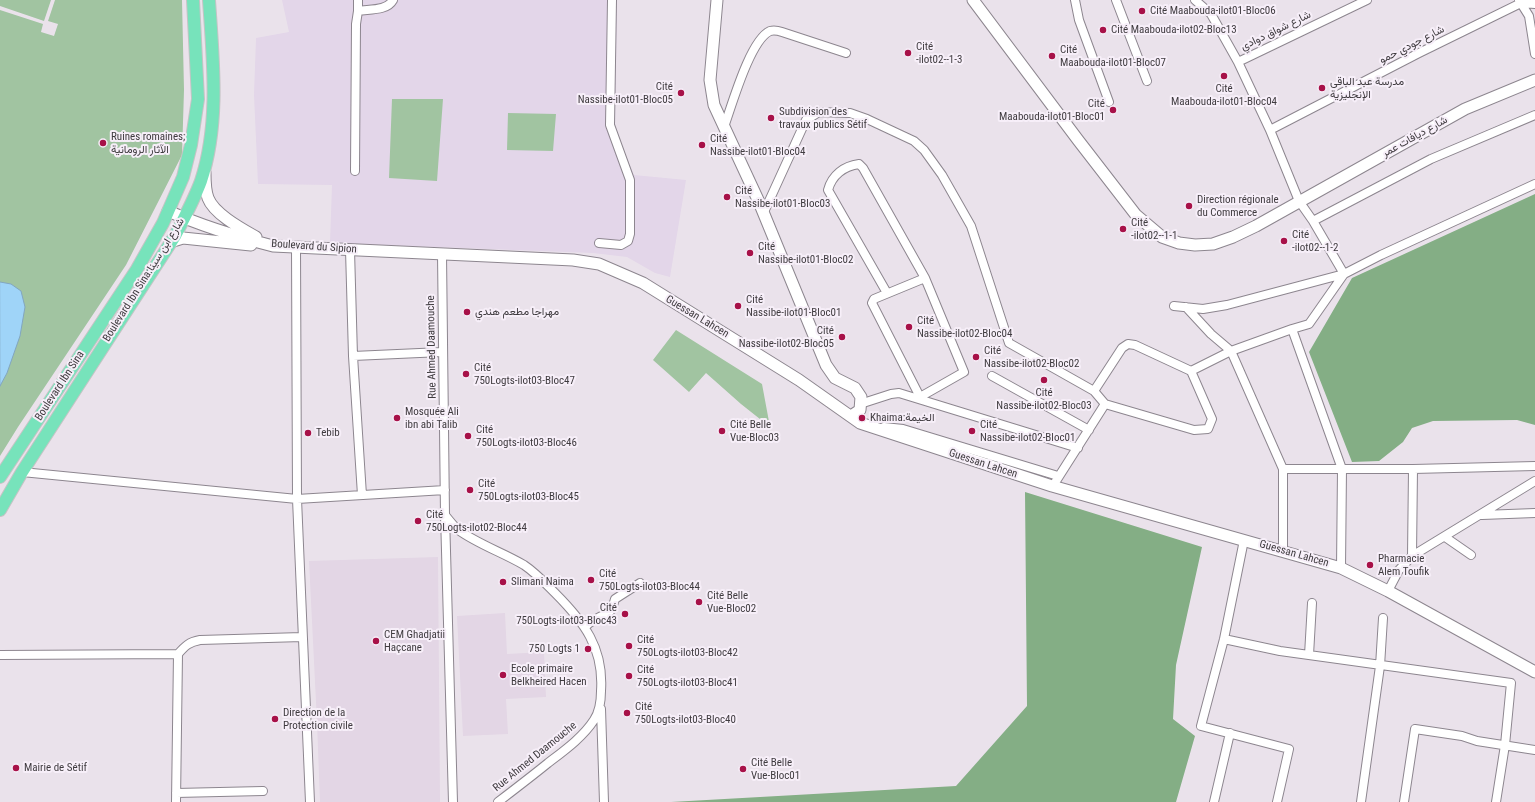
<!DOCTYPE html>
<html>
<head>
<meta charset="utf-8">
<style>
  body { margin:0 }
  canvas { display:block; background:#eae2eb }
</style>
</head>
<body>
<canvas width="1535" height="802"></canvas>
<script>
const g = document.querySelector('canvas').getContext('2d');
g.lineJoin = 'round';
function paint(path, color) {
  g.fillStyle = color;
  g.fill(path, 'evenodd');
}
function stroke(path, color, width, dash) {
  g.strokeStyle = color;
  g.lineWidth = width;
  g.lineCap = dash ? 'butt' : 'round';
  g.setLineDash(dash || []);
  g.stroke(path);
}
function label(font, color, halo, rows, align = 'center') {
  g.font = font + ' "Roboto Condensed",Vazirmatn,sans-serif';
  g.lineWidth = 4;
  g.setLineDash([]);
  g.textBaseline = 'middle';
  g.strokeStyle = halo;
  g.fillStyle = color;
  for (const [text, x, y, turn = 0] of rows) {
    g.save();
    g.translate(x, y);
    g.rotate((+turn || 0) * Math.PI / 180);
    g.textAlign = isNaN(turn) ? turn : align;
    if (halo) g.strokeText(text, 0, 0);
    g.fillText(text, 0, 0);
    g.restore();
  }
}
const built = new Path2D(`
  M438,557L440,802H320L317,722L309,561Z
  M505,613L507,654L544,652L546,697L506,699L508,734L463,736L457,616Z`);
const medical = new Path2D(`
  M282,0H617L615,130L634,175L686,180L670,277L655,273L627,257L593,253L330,243L332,185L258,184L254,95L256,38L289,32Z`);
const green = new Path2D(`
  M0,0H51L44,21L0,6Z
  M55,0H182L184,90L182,155L126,265L18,427L0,456V10L43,24L41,32L54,36L58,24L48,21Z
  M392,99H443L437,181L389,178Z
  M508,113L556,114L553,151L507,150Z
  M676,330L762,384L770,427L741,404L706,373L689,392L653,360Z`);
const forest = new Path2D(`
  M1535,194V425L1517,420L1433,421L1412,428L1403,442L1379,461L1352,462L1309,352L1352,278Z
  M1025,492L1202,547L1176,665L1173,719L1195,736L1176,802H671L956,786L1027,706Z`);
const water = new Path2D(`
  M0,282L11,284L21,291L25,307L20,336L7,373L0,386Z`);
const street = new Path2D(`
  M358,0V11C369,9 387,11 393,0
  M1075,0L1079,20L1109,102
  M1116,0L1147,81
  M1519,0L1529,16L1535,54
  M1238,62L1367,0
  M724,127C732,105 750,40 770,31C774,30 779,31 782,32L846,53
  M1270,130L1419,53L1521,3L1535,4
  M355,171L356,24L358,11
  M764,212L806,120L819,112L850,113L867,119L914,141L924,150L942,175L971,226L1009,343L1094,391L1105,404L1194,430L1208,429L1212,419L1191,371L1135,345L1128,344L1122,348L1094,391
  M1313,221L1431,159L1535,115
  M599,243L621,245L628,241L630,234V180L610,125L612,0
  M296,247L297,499L310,802
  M350,250L353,356L362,495
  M442,254L445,515C449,520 453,525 457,529C477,544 502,552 524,565C536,573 545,583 555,593C584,622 604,648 601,691C601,701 600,711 594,720C583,737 565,750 548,763C532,776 515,789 498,802
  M887,293L828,190C832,175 844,166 859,164L863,168L925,278L964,372L920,397L872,303L874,299L925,278
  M1174,306L1203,309L1227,305L1344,274L1313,221L1299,201L1270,130L1238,62L1211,14L1195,0
  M1186,307L1211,334L1231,351L1191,371
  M353,356L442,352
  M992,376L1089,430
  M860,404L891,394L899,393L1078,448
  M884,427L903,429L1058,476
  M1283,469H1413L1535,466
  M22,472L297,499L445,490
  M1056,481L1105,404
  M445,515L453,802
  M1482,515L1535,513
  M1445,537L1471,555
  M1244,540L1224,639L1201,726L1289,749L1277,802
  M1283,552V469L1231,351L1292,329
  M1412,556L1413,469
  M1341,568L1342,469L1292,329L1309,324L1344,274L1381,255L1535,184
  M1388,591L1399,570L1412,556L1535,481
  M585,627C588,624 592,621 596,619C609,611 610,617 615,599L640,583
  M1224,639L1280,651L1511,683L1505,745L1496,802
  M0,655L178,654
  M1309,655L1312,603
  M601,709L604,802
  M176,793L263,791
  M176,802L178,654C185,646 189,642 200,640L302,637
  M1214,802L1230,733
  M1361,802L1380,666L1383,618
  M1404,802L1415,729L1462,736L1477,741L1535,750`);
const secondary = new Path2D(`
  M717,0L710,80L714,105L759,202L826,365L835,378L855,388L861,397L860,410L851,416
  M973,0L1078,140L1136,215L1162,237L1179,243L1195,245L1213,244L1233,237L1256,226L1465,109L1535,80
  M205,173C205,181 205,190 208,198C214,214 242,229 256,237
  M168,211C202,226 238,237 273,246L573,260L599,264L643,283L799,380L860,423L1052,486L1341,568L1388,591L1535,672
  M170,242L183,238L251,245`);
const primary = new Path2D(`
  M0,477L137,269L163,223L183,177L191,145L198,99L193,0
  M0,510L22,472L175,236C184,218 194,200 201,181C220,123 213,60 209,0`);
const markers = [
  [1142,11,4,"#a71148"],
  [1103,30,4,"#a71148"],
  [908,53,4,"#a71148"],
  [1052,56,4,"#a71148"],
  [1224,76,4,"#a71148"],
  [1322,88,4,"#a71148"],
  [681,93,4,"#a71148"],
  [1113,110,4,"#a71148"],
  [771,118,4,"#a71148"],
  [103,143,4,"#a71148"],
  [702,145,4,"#a71148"],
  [727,197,4,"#a71148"],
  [1189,206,4,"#a71148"],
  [1123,229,4,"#a71148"],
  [1284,241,4,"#a71148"],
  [750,253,4,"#a71148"],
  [738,306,4,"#a71148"],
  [467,312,4,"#a71148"],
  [909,327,4,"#a71148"],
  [842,337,4,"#a71148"],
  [976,357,4,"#a71148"],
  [466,374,4,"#a71148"],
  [1044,380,4,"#a71148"],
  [397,418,4,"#a71148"],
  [862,418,4,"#a71148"],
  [722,431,4,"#a71148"],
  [972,431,4,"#a71148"],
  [308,433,4,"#a71148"],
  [468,436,4,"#a71148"],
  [470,490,4,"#a71148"],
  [418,521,4,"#a71148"],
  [1370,565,4,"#a71148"],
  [591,580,4,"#a71148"],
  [503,582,4,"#a71148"],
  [699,602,4,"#a71148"],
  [625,614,4,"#a71148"],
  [376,641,4,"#a71148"],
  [629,646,4,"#a71148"],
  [588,649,4,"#a71148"],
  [503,675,4,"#a71148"],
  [629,676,4,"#a71148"],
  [627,713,4,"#a71148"],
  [275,719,4,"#a71148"],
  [16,768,4,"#a71148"],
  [743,769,4,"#a71148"]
];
const poiNames = [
  ["Cité Maabouda-ilot01-Bloc06",1150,11],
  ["Cité Maabouda-ilot02-Bloc13",1111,30],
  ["Cité",916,47],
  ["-ilot02--1-3",916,60],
  ["Cité",1060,50],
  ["Maabouda-ilot01-Bloc07",1060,63],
  ["مدرسة عبد الباقي",1330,82],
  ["الإنجليزية",1330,95],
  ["Cité",673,87,"right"],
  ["Nassibe-ilot01-Bloc05",673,100,"right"],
  ["Cité",1224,89,"center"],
  ["Maabouda-ilot01-Bloc04",1224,102,"center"],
  ["Cité",1105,104,"right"],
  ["Maabouda-ilot01-Bloc01",1105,117,"right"],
  ["Subdivision des",779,112],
  ["travaux publics Sétif",779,125],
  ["Ruines romaines;",111,137],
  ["الآثار الرومانية",111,150],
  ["Cité",710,139],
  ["Nassibe-ilot01-Bloc04",710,152],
  ["Cité",735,191],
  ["Nassibe-ilot01-Bloc03",735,204],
  ["Direction régionale",1197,200],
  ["du Commerce",1197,213],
  ["Cité",1131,223],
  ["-ilot02--1-1",1131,236],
  ["Cité",1292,235],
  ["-ilot02--1-2",1292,248],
  ["Cité",758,247],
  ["Nassibe-ilot01-Bloc02",758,260],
  ["Cité",746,300],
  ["Nassibe-ilot01-Bloc01",746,313],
  ["مهراجا مطعم هندي",475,312],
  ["Cité",917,321],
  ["Nassibe-ilot02-Bloc04",917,334],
  ["Cité",834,331,"right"],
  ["Nassibe-ilot02-Bloc05",834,344,"right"],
  ["Cité",984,351],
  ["Nassibe-ilot02-Bloc02",984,364],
  ["Cité",474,368],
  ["750Logts-ilot03-Bloc47",474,381],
  ["Cité",1044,393,"center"],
  ["Nassibe-ilot02-Bloc03",1044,406,"center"],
  ["Mosquée Ali",405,412],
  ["ibn abi Talib",405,425],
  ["Khaima:الخيمة",870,418],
  ["Cité Belle",730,425],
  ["Vue-Bloc03",730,438],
  ["Cité",980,425],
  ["Nassibe-ilot02-Bloc01",980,438],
  ["Cité",476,430],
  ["750Logts-ilot03-Bloc46",476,443],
  ["Tebib",316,433],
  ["Cité",478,484],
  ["750Logts-ilot03-Bloc45",478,497],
  ["Cité",426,515],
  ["750Logts-ilot02-Bloc44",426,528],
  ["Pharmacie",1378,559],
  ["Alem Toufik",1378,572],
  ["Cité",599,574],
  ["750Logts-ilot03-Bloc44",599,587],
  ["Slimani Naima",511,582],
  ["Cité Belle",707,596],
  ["Vue-Bloc02",707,609],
  ["Cité",617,608,"right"],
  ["750Logts-ilot03-Bloc43",617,621,"right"],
  ["CEM Ghadjatii",384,635],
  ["Haçcane",384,648],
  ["Cité",637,640],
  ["750Logts-ilot03-Bloc42",637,653],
  ["750 Logts 1",580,649,"right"],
  ["Ecole primaire",511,669],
  ["Belkheired Hacen",511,682],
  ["Cité",637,670],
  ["750Logts-ilot03-Bloc41",637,683],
  ["Cité",635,707],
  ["750Logts-ilot03-Bloc40",635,720],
  ["Direction de la",283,713],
  ["Protection civile",283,726],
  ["Cité Belle",751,763],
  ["Vue-Bloc01",751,776],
  ["Mairie de Sétif",24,768]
];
const streetNames = [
  ["شارع شواق دوادي",1276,31,-26],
  ["شارع جودي حمو",1412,45,-27],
  ["شارع ديافات عمر",1415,137,-29],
  ["Boulevard du Sipion",314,247,4],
  ["Boulevard Ibn Sina:شارع ابن سينا",144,280,-58],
  ["Guessan Lahcen",697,317,31],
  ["Rue Ahmed Daamouche",432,347,-91],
  ["Boulevard Ibn Sina",60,386,-57],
  ["Guessan Lahcen",983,464,18],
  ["Guessan Lahcen",1294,554,16],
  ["Rue Ahmed Daamouche",535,757,-39]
];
paint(built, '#e3d6e5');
paint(medical, '#e3d6e9');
paint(green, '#a1c4a1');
paint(forest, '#84ae85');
paint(water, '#9fd4f8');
stroke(water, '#82a6c0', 1);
stroke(street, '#8d868f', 10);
stroke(secondary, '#8d868f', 13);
stroke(primary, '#c5c4c5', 14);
stroke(street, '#fff', 8);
stroke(secondary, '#fff', 11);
stroke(primary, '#77e3bb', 12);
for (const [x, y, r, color] of markers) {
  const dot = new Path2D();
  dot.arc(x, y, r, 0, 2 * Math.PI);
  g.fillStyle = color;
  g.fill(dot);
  stroke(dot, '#f7eff9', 1.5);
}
label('11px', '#3f3b3f', '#f7eff9', poiNames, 'left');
label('11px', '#3f3b3f', '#f7eff9', streetNames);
</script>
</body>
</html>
